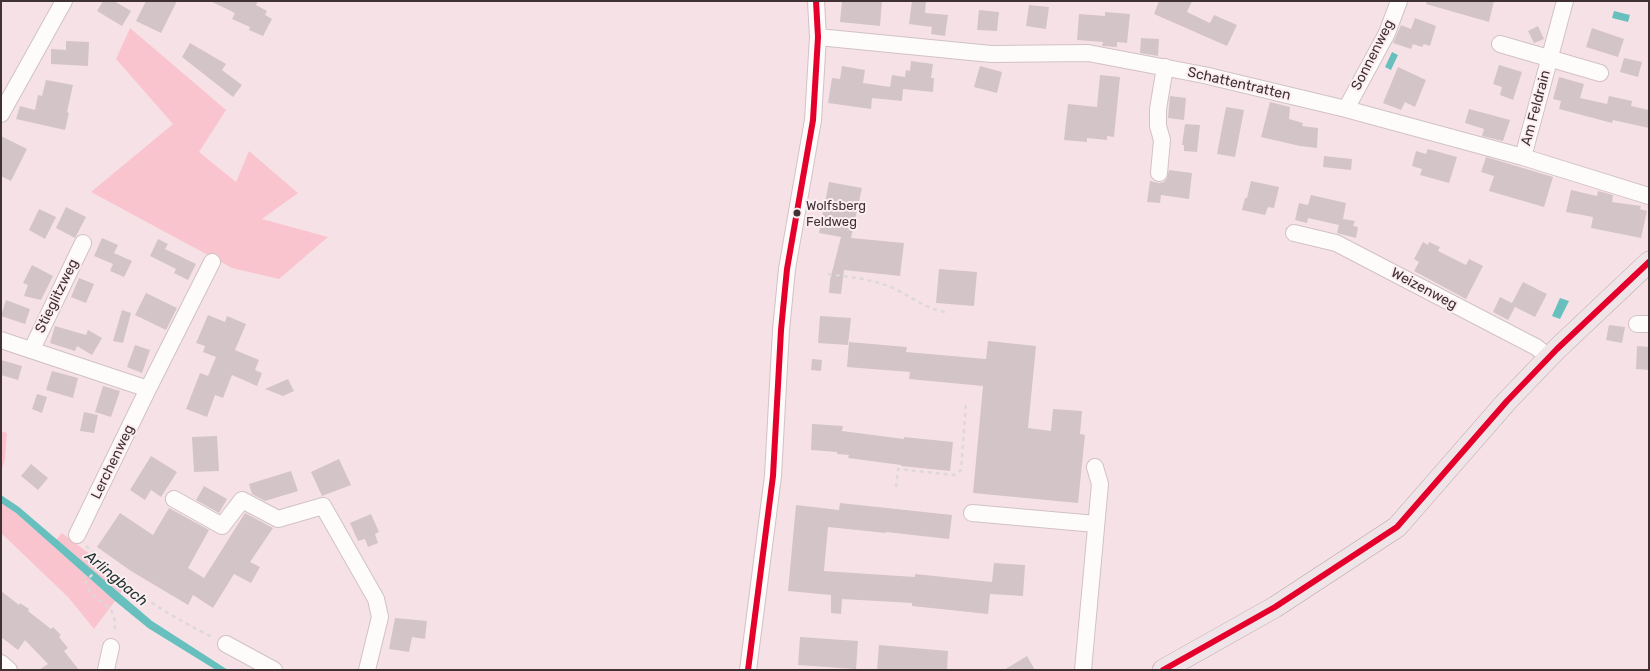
<!DOCTYPE html>
<html>
<head>
<meta charset="utf-8">
<style>
  body { margin:0 }
  #map { position:relative; width:1650px; height:671px; overflow:hidden; background:#f6e2e6; font-family:Rubik,sans-serif }
  canvas { display:block }
  .frame { position:absolute; inset:0; border:2px solid #3f3134; pointer-events:none }
</style>
</head>
<body>
<div id="map">
<canvas width="1650" height="671"></canvas>
<div class="frame"></div>
</div>
<script>
const g = document.querySelector('canvas').getContext('2d');
g.lineJoin = 'round';
function paint(path, color) {
  g.fillStyle = color;
  g.fill(path, 'evenodd');
}
function stroke(path, color, width, dash) {
  g.strokeStyle = color;
  g.lineWidth = width;
  g.lineCap = dash ? 'butt' : 'round';
  g.setLineDash(dash || []);
  g.stroke(path);
}
function label(font, color, halo, rows, align = 'center') {
  g.font = font + ' Rubik,sans-serif';
  g.lineWidth = 4;
  g.setLineDash([]);
  g.textBaseline = 'middle';
  g.strokeStyle = halo;
  g.fillStyle = color;
  for (const [text, x, y, turn = 0] of rows) {
    g.save();
    g.translate(x, y);
    g.rotate((+turn || 0) * Math.PI / 180);
    g.textAlign = isNaN(turn) ? turn : align;
    if (halo) g.strokeText(text, 0, 0);
    g.fillText(text, 0, 0);
    g.restore();
  }
}
const green = new Path2D(`
  M130,28L226,110L199,152L236,182L249,151L298,193L262,219L328,237L279,279L232,268L91,192L173,124L116,59Z
  M1,431L7,433L5,459L1,472Z
  M1,503L16,513L115,601L94,629L68,597L1,533Z
  M62,533L119,576L126,585L120,594L56,540Z`);
const water = new Path2D(`
  M1614,11L1630,15L1628,22L1612,18Z
  M1392,52L1398,55L1391,70L1385,67Z
  M1560,298L1569,301L1560,319L1552,316Z
  M1,495L19,507L152,621L228,670H216L148,628L115,601L16,513L1,503Z`);
const building = new Path2D(`
  M103,1H114L131,11L122,26L97,11Z
  M146,1H177L161,33L136,21Z
  M210,1H258L256,5L267,11L265,15L272,19L263,36L249,30L250,27L232,19L235,13Z
  M842,1H882L880,26L840,22Z
  M912,1H926L925,13L948,15L945,36L931,34L932,27L909,24Z
  M1159,1H1192L1187,12L1210,23L1214,15L1237,25L1227,46L1154,14Z
  M1427,1H1494L1489,22L1426,4Z
  M1029,5L1049,7L1046,29L1026,26Z
  M979,10L999,12L997,31L977,30Z
  M1105,12L1130,14L1127,43L1117,42V47L1102,46L1103,42L1077,40L1079,14L1105,16Z
  M1415,18L1436,26L1430,46L1424,44L1422,47L1413,44L1411,49L1393,43L1401,25L1411,29Z
  M1538,26L1544,39L1534,43L1528,31Z
  M1592,28L1624,39L1618,57L1586,47Z
  M1141,38L1159,39L1158,56L1140,53Z
  M66,41L89,42L88,66L51,64V49L66,50Z
  M190,43L226,64L222,70L242,85L233,97L182,57Z
  M1624,58L1642,62L1638,77L1620,72Z
  M911,61L933,64L931,78H934L933,92L903,89L902,101L872,98L871,109L828,103L832,78L840,79L842,66L865,70L863,83L890,87L892,75L905,77L906,70L910,71Z
  M1499,65L1522,72L1513,100L1500,95L1502,87L1493,84Z
  M980,66L1002,72L997,93L974,87Z
  M1398,67L1426,80L1415,107L1405,102L1401,110L1383,103Z
  M1100,75L1120,77L1114,137L1107,136V140L1087,138V142L1064,140L1068,104L1097,107Z
  M1559,77L1584,84L1580,98L1607,104L1609,96L1632,101L1631,106L1649,110V128L1613,120L1612,123L1559,109L1561,101L1553,99Z
  M46,80L73,85L67,112L69,113L65,130L16,119L20,106L35,110L38,95L42,96Z
  M1170,96L1186,98L1184,120L1168,118Z
  M1270,102L1290,107L1289,119L1303,123L1302,126L1318,128L1317,148L1300,146L1261,137Z
  M1226,107L1244,110L1235,157L1217,154Z
  M1469,109L1510,120L1503,141L1482,136L1484,129L1465,123Z
  M1185,124L1200,125L1197,152L1184,151V145H1182Z
  M1,136L27,149L11,181L1,176Z
  M1428,149L1457,157L1449,183L1420,175L1422,169L1412,166L1416,151L1426,154Z
  M1324,156L1352,159L1351,170L1323,167Z
  M1486,157L1553,177L1544,207L1489,191L1494,176L1481,172Z
  M1169,170L1192,173L1189,199L1161,195L1160,203L1147,202L1150,181L1159,183L1164,182L1167,178Z
  M1251,181L1279,187L1274,208L1268,207L1265,215L1242,210L1245,198H1247Z
  M829,182L862,188L851,238L904,243L900,276L844,270L841,294L829,293L830,280L841,237L819,233Z
  M1571,190L1597,196L1598,191L1602,192L1613,195L1612,202L1641,206L1640,209L1647,211L1641,238L1591,228L1593,217L1566,212Z
  M1311,195L1346,203L1343,219L1355,221L1353,226L1358,227L1356,238L1337,233L1339,225L1308,218L1307,223L1295,220L1299,203L1308,205Z
  M66,207L86,217L75,238L56,228Z
  M39,209L56,217L45,239L29,230Z
  M102,238L118,245L114,253L132,261L124,277L110,271L113,264L94,256Z
  M158,239L168,244L165,249L196,264L188,280L174,273L176,269L150,256Z
  M1423,242L1428,245L1429,242L1440,247L1438,251L1466,265L1469,259L1483,266L1466,299L1414,271L1419,262L1414,259Z
  M32,265L53,276L41,300L24,296L28,285L23,283Z
  M939,269L977,272L974,306L936,303Z
  M79,278L94,284L86,303L71,297Z
  M1523,282L1547,294L1535,317L1515,307L1508,320L1493,312L1500,297L1512,303Z
  M146,293L177,308L166,330L135,315Z
  M6,300L30,309L25,324L1,316Z
  M122,310L131,313L123,343L113,341Z
  M208,315L225,322L227,316L246,324L235,350L259,360L255,370L262,373L257,386L232,375L223,398L215,395L207,417L186,409L200,373L208,376L216,357L203,352L205,346L196,343Z
  M820,316L851,318L848,345L818,343Z
  M1609,325L1625,327L1622,343L1606,340Z
  M55,326L86,335L88,330L102,338L92,355L77,346L75,351L50,343Z
  M988,341L1036,346L1028,428L1051,431L1053,409L1082,411L1080,434L1085,435L1078,503L973,493L983,386L909,379L910,372L847,367L849,342L907,347L906,352L986,359Z
  M135,345L150,350L142,373L127,367Z
  M1637,346L1649,347V370L1636,369Z
  M812,359L822,360L821,371L811,370Z
  M1,360L22,366L18,380L1,375Z
  M52,371L78,378L73,398L46,390Z
  M288,379L294,391L283,396L265,389Z
  M103,386L120,391L111,417L95,412Z
  M37,394L47,397L42,413L32,409Z
  M84,412L98,415L94,433L80,431Z
  M812,424L843,426L842,431L904,439V437L953,442L950,471L901,466V465L848,458L849,455L837,454V452L811,450Z
  M217,436L219,471L194,472L192,437Z
  M151,456L177,472L161,497L151,490L145,500L130,490Z
  M339,459L351,485L322,496L311,472Z
  M31,464L48,478L38,490L21,476Z
  M291,471L298,491L265,501L252,494L249,484Z
  M204,486L227,499L219,513L196,500Z
  M840,503L952,515L949,539L886,532V533L828,527L824,571L915,577V574L992,582L994,563L1025,565L1023,596L990,594L988,614L912,606V603L842,599L841,614L831,613V595L788,591L796,505L839,510Z
  M169,508L209,530L188,568L204,578L245,513L273,528L250,562L260,567L251,583L234,574L213,608L193,595L188,605L131,571L97,547L120,513L153,535Z
  M371,514L379,532L375,534L378,543L368,547L365,539L358,541L350,523Z
  M1,591L19,605L20,603L29,609L28,611L51,629L53,627L61,635L59,637L68,648L64,651L79,670H39L48,664L25,640L18,650L1,637Z
  M395,618L427,621L425,639L412,637L409,652L389,649Z
  M800,637L858,641L856,669L798,665Z
  M879,645L948,651L947,670H877Z
  M1027,656L1035,670H1004Z`);
const path = new Path2D(`
  M828,274C849,277 871,279 891,287C909,295 924,308 945,312
  M896,487L898,469L954,475L961,470L966,403
  M86,546L103,561L86,582C91,606 120,598 114,633
  M103,561C128,592 178,620 214,638`);
const minor = new Path2D(`
  M818,37L991,54L1088,53L1204,75L1346,109L1523,157L1649,196
  M1500,44L1600,73
  M1346,109L1387,33L1399,1
  M1,114L64,1
  M1523,157L1565,1
  M1159,173L1162,140L1158,126V109L1165,67
  M1294,233L1336,243L1536,347L1549,357
  M1637,324H1649
  M1,340L148,389
  M32,349L83,243
  M174,499L222,526L242,500L278,519L323,506L376,599L380,617L367,670
  M972,513L1096,524
  M77,535L148,389L212,262
  M226,644L274,670
  M1,663L9,670
  M106,670L111,647
  M748,670L773,476L781,330L787,269L813,120L818,37L816,1
  M1083,670L1100,484L1095,467`);
const major = new Path2D(`
  M1163,670L1275,607L1397,527L1507,401L1557,349L1649,262`);
const bus1 = new Path2D(`
  M748,670L773,476L781,330L787,269L813,120L818,37L816,1
  M1163,670L1275,607L1397,527L1507,401L1557,349L1649,262`);
const markers = [
  [797,213,4.5,"#3f3134"]
];
const busNames = [
  ["Wolfsberg",806,206],
  ["Feldweg",806,222]
];
const streetNames = [
  ["Sonnenweg",1373,55,-63],
  ["Schattentratten",1239,84,13],
  ["Am Feldrain",1536,108,-75],
  ["Weizenweg",1424,289,28],
  ["Stieglitzweg",57,296,-64],
  ["Lerchenweg",113,462,-64]
];
const waterNames = [
  ["Arlingbach",116,579,40]
];
paint(green, '#fac4cf');
paint(water, '#68c0be');
paint(building, '#d3c4c7');
stroke(minor, '#d1c2c4', 18);
stroke(major, '#bca3a9', 22);
stroke(path, '#ded8d9', 2.5, [4, 4]);
stroke(minor, '#fefbfb', 16);
stroke(major, '#efe4e7', 21);
stroke(bus1, '#e4002b', 6);
for (const [x, y, r, color] of markers) {
  const dot = new Path2D();
  dot.arc(x, y, r, 0, 2 * Math.PI);
  g.fillStyle = color;
  g.fill(dot);
  stroke(dot, '#fceef0', 2);
}
label('13px', '#3f3134', '#fceef0', busNames, 'left');
label('14px', '#3f3134', '#fceef0', streetNames);
label('italic 15px', '#1c3130', '#fceef0', waterNames);
</script>
</body>
</html>
